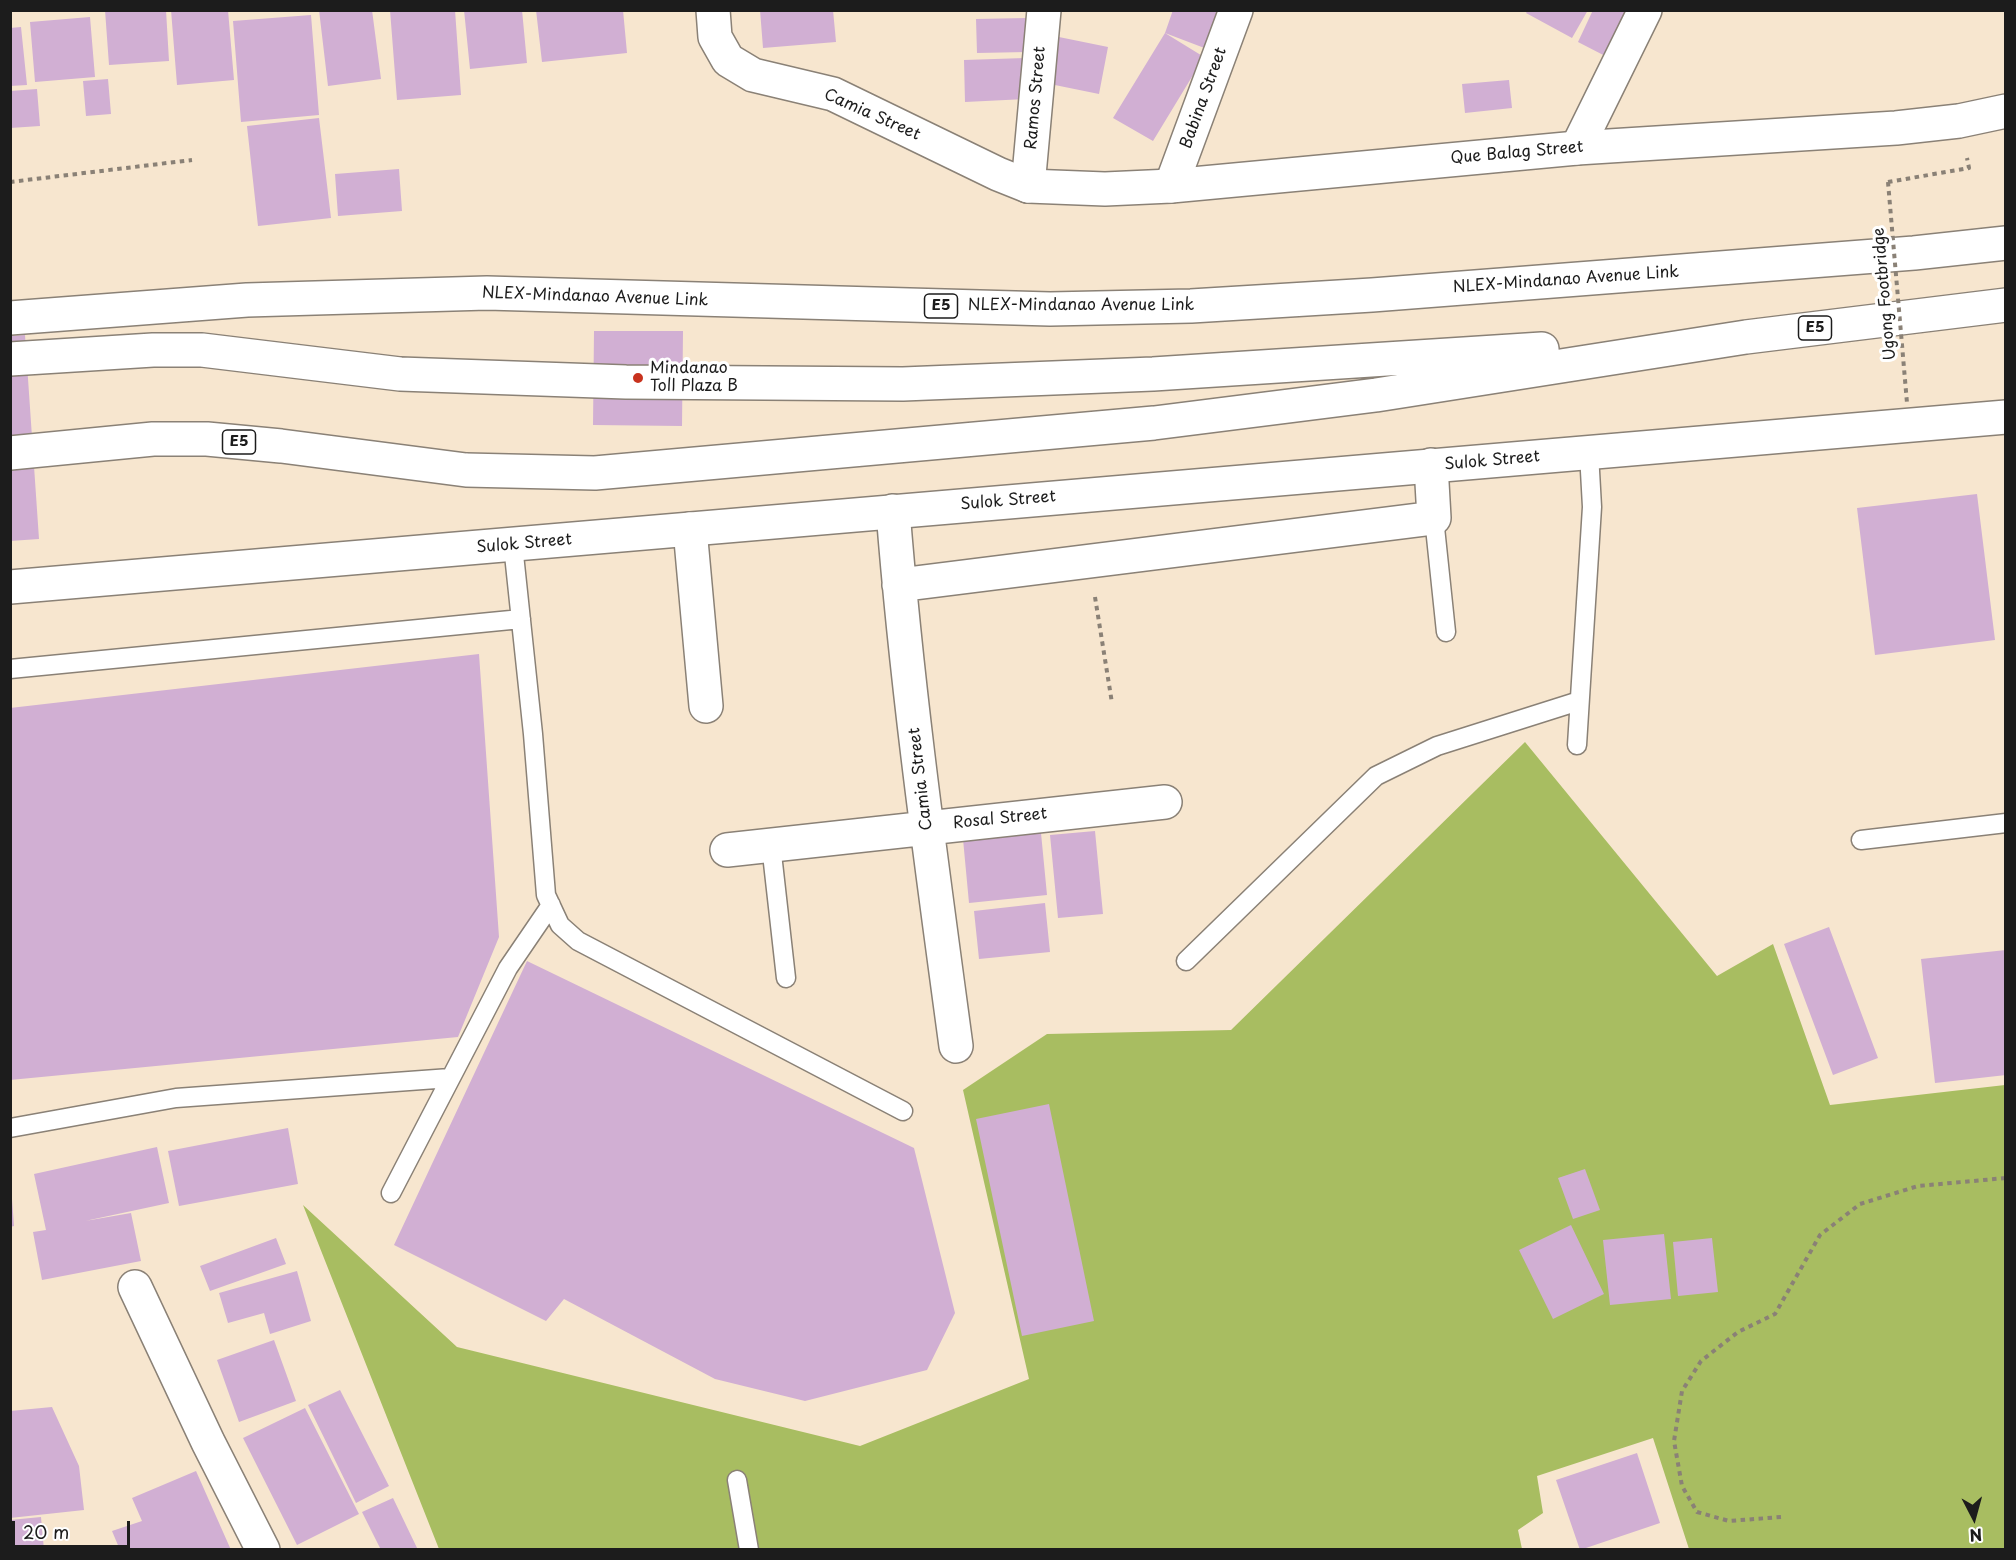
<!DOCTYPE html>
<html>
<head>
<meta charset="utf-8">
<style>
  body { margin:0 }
  #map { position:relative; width:2016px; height:1560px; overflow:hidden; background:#f7e6cf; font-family:"Playpen Sans",sans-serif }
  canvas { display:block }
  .frame { position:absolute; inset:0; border:12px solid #1c1c1c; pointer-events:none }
  .north { position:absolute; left:1944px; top:1488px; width:60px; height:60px; -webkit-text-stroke:4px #fff; paint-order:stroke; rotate:174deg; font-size:16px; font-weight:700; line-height:24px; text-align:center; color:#1c1c1c }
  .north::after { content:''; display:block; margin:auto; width:21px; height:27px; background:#1c1c1c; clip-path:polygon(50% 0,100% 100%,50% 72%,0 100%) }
  .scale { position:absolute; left:12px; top:1521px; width:118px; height:27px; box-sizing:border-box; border:3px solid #1c1c1c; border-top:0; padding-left:8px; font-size:18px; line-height:21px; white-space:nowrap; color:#1c1c1c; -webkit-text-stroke:4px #fff; paint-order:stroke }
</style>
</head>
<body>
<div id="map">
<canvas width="2016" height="1560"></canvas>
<div class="frame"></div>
<div class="north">N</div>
<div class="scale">20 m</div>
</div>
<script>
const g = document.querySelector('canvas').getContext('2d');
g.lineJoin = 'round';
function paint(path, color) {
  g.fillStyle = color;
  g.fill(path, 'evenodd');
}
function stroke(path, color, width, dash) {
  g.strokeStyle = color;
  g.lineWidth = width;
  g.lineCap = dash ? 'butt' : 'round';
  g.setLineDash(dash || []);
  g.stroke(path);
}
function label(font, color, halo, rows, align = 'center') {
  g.font = font + ' "Playpen Sans",sans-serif';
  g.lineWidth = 6;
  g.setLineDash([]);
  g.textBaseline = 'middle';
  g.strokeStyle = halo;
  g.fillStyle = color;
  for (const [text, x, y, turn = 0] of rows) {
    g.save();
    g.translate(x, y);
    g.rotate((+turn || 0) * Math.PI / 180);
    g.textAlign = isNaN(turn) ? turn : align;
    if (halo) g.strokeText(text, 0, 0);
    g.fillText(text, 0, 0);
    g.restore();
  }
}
const green = new Path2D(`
  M1525,742L1717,976L1773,944L1830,1105L2005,1085V1549H1689L1653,1438L1537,1476L1543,1513L1518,1530L1522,1549H439L303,1205L457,1347L860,1446L1029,1379L963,1090L1047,1034L1231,1030Z`);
const building = new Path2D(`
  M105,10H166L169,61L109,65Z
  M171,10H228L234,80L177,85Z
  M319,10H372L381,79L328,86Z
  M390,10H455L461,95L397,100Z
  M464,10H522L527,63L470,69Z
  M536,10H623L627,53L542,62Z
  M760,10H833L836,42L763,48Z
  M1173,10H1223L1207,49L1165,33Z
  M1528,10H1588L1572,38L1526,13Z
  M1593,10H1635L1611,59L1578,42Z
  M311,15L319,115L241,122L233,21Z
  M90,17L95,77L35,82L30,22Z
  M1026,18L1027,52L977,53L976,19Z
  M21,27L27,85L10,86V28Z
  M1165,33L1204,57L1153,141L1113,118Z
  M1054,36L1108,47L1099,94L1045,83Z
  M1025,58L1026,99L965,102L964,60Z
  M108,79L111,114L86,116L83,81Z
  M1509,80L1512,108L1465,113L1462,84Z
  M37,89L40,126L10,128V91Z
  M319,118L331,218L258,226L247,126Z
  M399,169L402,211L338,216L335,174Z
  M594,331H683L682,426L593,425Z
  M25,335L39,539L10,541V336Z
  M1977,494L1995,640L1875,655L1857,508Z
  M479,654L499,937L458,1037L10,1080V708Z
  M1095,831L1103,914L1058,918L1050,835Z
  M1041,833L1047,895L969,903L963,839Z
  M1045,903L1050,952L979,959L974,911Z
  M1829,927L1878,1058L1833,1075L1784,944Z
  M2006,950V1075L1935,1083L1921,959Z
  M527,961L914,1148L955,1313L927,1370L805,1401L715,1379L564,1299L546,1321L394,1245Z
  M1049,1104L1094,1321L1022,1336L976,1119Z
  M288,1128L298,1184L179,1206L168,1151Z
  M157,1147L169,1203L85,1221L131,1213L141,1261L42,1280L33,1232L46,1230L34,1174Z
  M1585,1169L1600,1210L1573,1219L1558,1178Z
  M10,1199H12L14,1226L10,1227Z
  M1571,1225L1604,1294L1553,1319L1519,1250Z
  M1664,1234L1671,1299L1610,1305L1603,1240Z
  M276,1238L286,1264L210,1291L200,1266Z
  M1712,1238L1718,1292L1678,1296L1673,1242Z
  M297,1271L311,1321L270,1334L264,1313L228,1323L219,1293Z
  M274,1340L296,1401L239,1422L217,1360Z
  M340,1390L389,1486L356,1503L308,1405Z
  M52,1407L79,1466L84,1510L10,1518V1411Z
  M305,1408L359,1514L297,1545L243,1438Z
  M1637,1453L1660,1523L1580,1550L1556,1480Z
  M196,1471L231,1550H120L112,1531L142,1521L132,1498Z
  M393,1498L418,1550H381L362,1512Z
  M41,1517L44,1550H10V1520Z`);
const path = new Path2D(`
  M10,182L192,160
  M1888,182L1969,168L1967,158
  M1095,597L1112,703
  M1781,1517L1729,1521L1697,1512L1682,1486L1674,1441L1682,1391L1701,1361L1738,1332L1775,1314L1820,1235L1860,1204L1918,1186L2006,1178`);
const service = new Path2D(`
  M1434,518L1446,632
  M513,545L533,734L546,895L560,925L578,941L903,1111
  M10,669L521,619
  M1577,745L1592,507L1589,453
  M1861,840L2006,823
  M771,845L786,978
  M1186,961L1376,776L1437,746L1579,701
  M10,1128L176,1098L450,1078
  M391,1193L508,968L551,905
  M737,1480L749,1550`);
const minor = new Path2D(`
  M1577,148L1645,10
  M1028,186L1044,10
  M1171,186L1236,10
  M893,511C907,690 932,868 956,1046
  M690,529L706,706
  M899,585L1434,518L1431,465
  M727,850L1165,802
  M135,1287L208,1442L263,1550`);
const tertiary = new Path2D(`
  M713,10L715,37L728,60L753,75L833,94L998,174L1028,186L1105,189L1171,186L1577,148L1896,128L1959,121L2006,111
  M10,587L2006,417`);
const motorway = new Path2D(`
  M10,318L247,300L487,293L1050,309L1191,306L1372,295L1914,253L2006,243
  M10,359L153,350H202L400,374L626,382L903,384L1153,374L1542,349
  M10,453L153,439H207L281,446L466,470L595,473L1154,423L1376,395L1746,337L2006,305`);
const pathBridge = new Path2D(`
  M1888,182L1907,403`);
const markers = [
  [638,378,6,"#c8321e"]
];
const shields = [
  [941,306,33],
  [1815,328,33],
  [239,442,33]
];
const shieldNames = [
  ["E5",941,306],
  ["E5",1815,328],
  ["E5",239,442]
];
const streetNames = [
  ["Ramos Street",1036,98,-85],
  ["Babina Street",1204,98,-70],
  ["Camia Street",872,115,24],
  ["Que Balag Street",1517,153,-5],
  ["NLEX-Mindanao Avenue Link",1566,280,-4],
  ["Ugong Footbridge",1885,294,-95],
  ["NLEX-Mindanao Avenue Link",595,297,2],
  ["NLEX-Mindanao Avenue Link",1081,306],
  ["Sulok Street",1492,461,-5],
  ["Sulok Street",1008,501,-5],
  ["Sulok Street",524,544,-5],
  ["Camia Street",921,779,-97],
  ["Rosal Street",1000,819,-6]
];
const poiNames = [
  ["Mindanao",650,369],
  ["Toll Plaza B",650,387]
];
paint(green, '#a8bd61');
paint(building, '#d1afd3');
stroke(service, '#8a8176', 21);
stroke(minor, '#8a8176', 36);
stroke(tertiary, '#8a8176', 36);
stroke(motorway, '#8a8176', 36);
stroke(path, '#8a8176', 4, [4.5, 4.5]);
stroke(service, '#fff', 18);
stroke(minor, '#fff', 33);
stroke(tertiary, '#fff', 33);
stroke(motorway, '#fff', 33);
stroke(pathBridge, '#8a8176', 4, [4.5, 4.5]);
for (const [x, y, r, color] of markers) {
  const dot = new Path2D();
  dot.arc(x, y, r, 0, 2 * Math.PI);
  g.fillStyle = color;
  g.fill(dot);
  stroke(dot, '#fff', 2);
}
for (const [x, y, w] of shields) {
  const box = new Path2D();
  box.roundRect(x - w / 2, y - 12, w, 24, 4.5);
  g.fillStyle = '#fff';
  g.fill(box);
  stroke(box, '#1c1c1c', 1.5);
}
label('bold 15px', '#1c1c1c', null, shieldNames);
label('16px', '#1c1c1c', '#fff', streetNames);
label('16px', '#1c1c1c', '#fff', poiNames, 'left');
</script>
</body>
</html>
